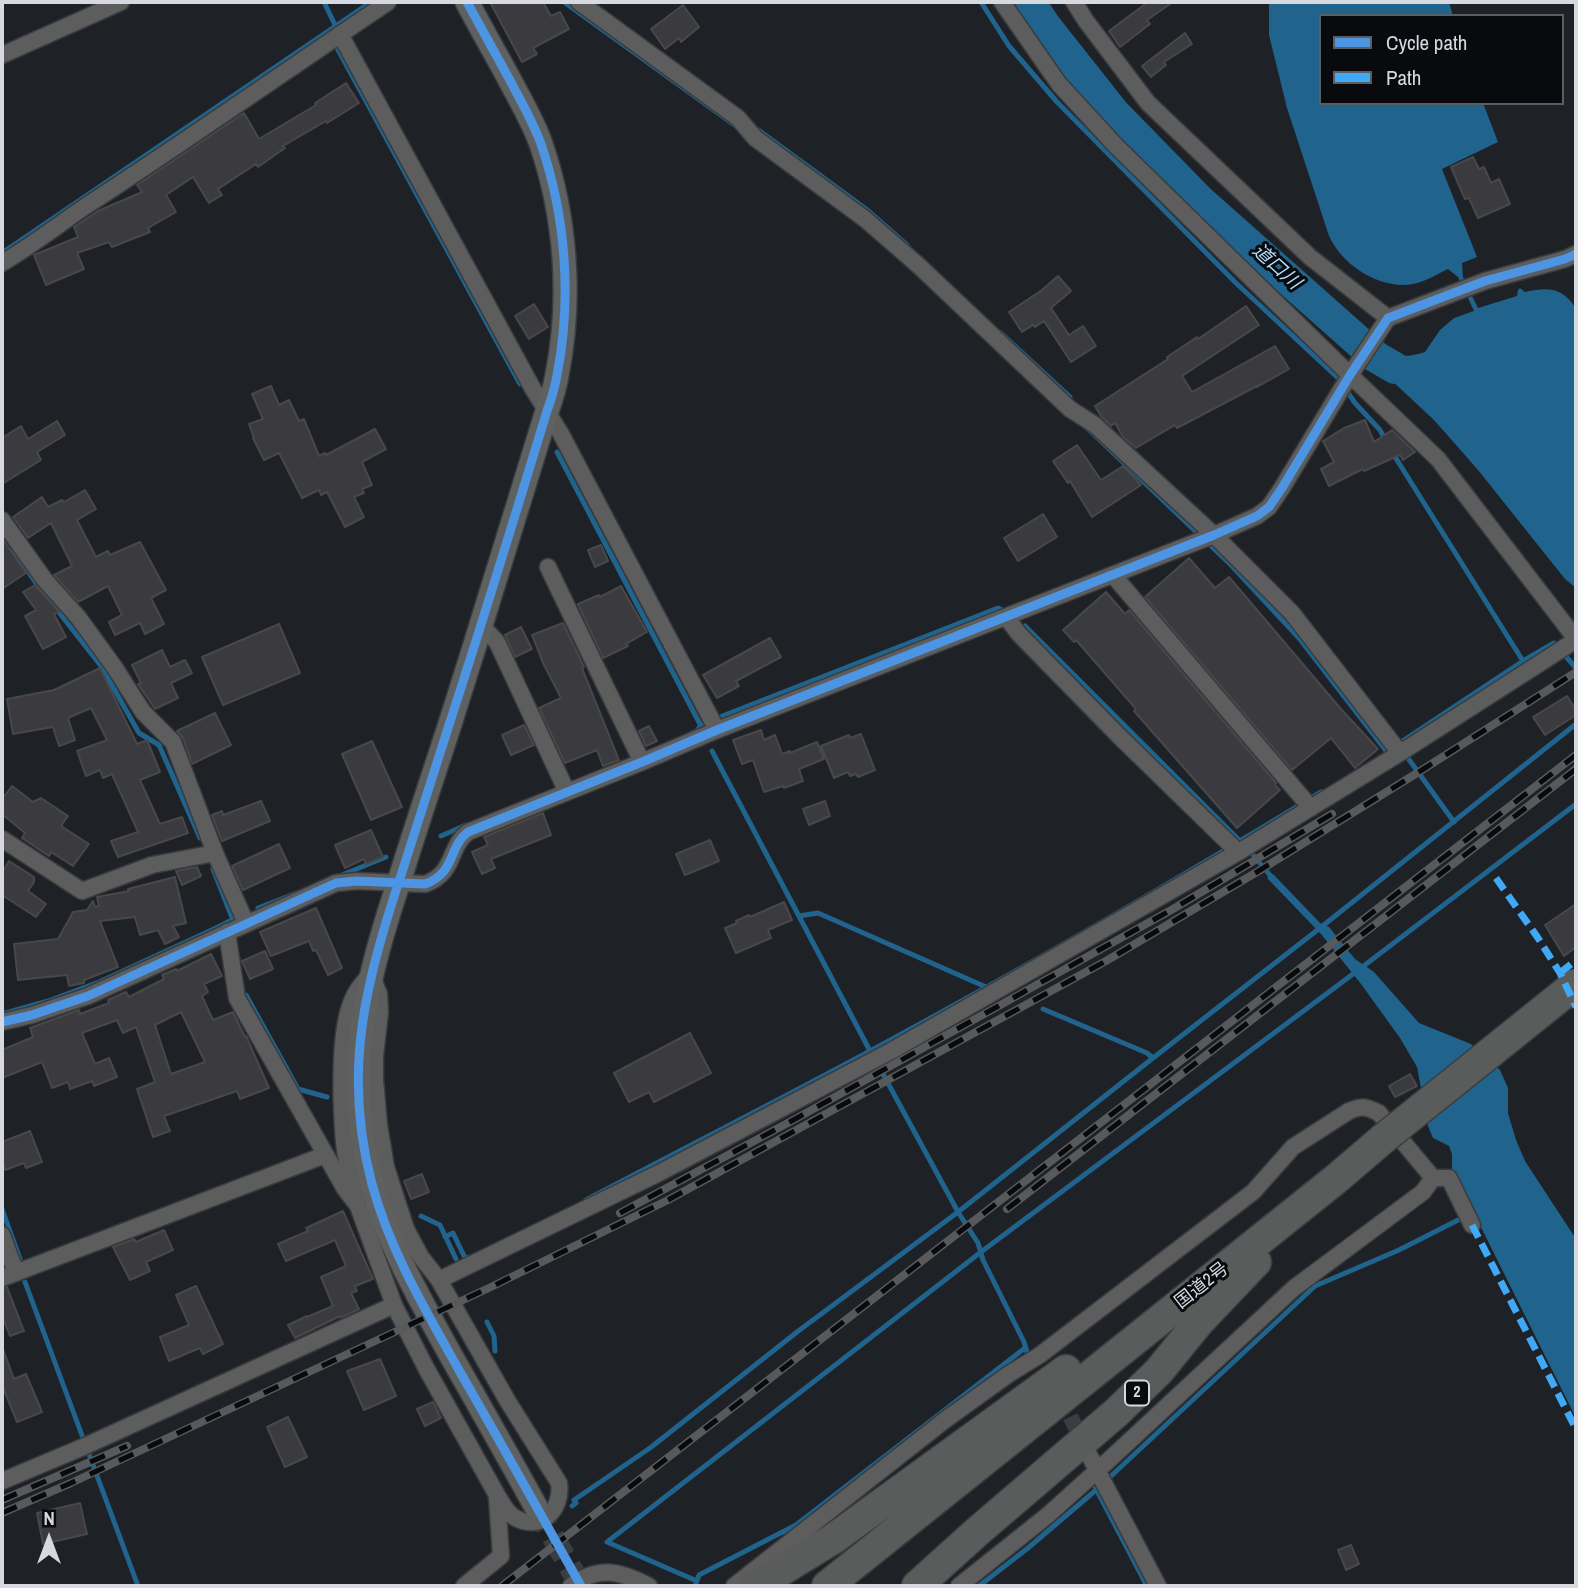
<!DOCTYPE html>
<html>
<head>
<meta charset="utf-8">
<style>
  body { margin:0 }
  #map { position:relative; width:1578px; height:1588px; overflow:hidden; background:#1e2126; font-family:"Archivo Narrow",sans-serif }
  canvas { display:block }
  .frame { position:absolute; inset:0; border:4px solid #d6d9e0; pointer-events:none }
  .legend { position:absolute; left:1319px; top:14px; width:245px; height:91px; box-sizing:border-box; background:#080a0e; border:2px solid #5a5d62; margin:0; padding:9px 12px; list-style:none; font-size:21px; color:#d6d9e0 }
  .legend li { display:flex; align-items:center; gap:14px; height:35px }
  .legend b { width:35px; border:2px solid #5a5d62 }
  .north { position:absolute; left:14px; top:1504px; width:70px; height:70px; -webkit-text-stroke:5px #080a0e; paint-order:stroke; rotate:0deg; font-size:19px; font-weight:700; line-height:28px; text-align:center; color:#d6d9e0 }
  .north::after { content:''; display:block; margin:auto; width:24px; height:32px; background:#d6d9e0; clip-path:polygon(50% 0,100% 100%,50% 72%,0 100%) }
</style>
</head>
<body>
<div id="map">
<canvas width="1578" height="1588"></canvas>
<div class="frame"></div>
<ul class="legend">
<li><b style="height:9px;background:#4d94e3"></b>Cycle path</li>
<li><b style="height:9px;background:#3fa9f5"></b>Path</li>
</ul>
<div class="north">N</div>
</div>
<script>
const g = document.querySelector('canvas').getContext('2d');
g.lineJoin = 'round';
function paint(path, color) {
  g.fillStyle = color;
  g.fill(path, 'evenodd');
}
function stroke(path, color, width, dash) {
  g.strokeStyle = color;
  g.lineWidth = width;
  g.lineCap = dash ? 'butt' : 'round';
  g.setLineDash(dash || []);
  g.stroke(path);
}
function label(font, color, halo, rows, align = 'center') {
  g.font = font + ' "Archivo Narrow","Noto Sans JP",sans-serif';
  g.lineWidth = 6;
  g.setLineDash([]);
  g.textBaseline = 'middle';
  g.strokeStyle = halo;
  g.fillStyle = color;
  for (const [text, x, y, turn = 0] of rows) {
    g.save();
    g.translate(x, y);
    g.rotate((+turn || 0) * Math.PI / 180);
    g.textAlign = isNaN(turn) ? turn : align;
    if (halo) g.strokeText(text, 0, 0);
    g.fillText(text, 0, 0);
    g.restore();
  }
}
const water = new Path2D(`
  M1269,2H1449L1453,16H1321V103H1483L1498,142L1442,169L1477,257L1462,263L1463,277L1478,308L1517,296L1518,290L1520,288L1525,292C1549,287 1561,287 1576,308V588L1565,579L1478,470L1434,420L1389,378L1373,372L1367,367L1379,346C1397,358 1404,358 1425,352L1440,330L1454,318L1474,311L1458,277L1448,269C1437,274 1425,282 1413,284C1380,290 1342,265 1329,236L1287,108L1269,35Z
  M1273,874L1321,924L1329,927L1355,959L1374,972L1419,1023L1471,1044L1500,1070L1508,1088V1113L1516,1140L1525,1161L1576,1239V1418L1452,1169V1154L1449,1146L1433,1138L1428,1126L1417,1067L1400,1038L1361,984L1321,934L1267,878Z`);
const stream = new Path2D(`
  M324,2L336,27
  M564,2L733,124
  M981,2L1009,46L1057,102L1236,283L1338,378L1355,403L1380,430L1386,441
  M336,46L520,384
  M757,129L866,209L907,245
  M2,253L371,2
  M1001,333L1070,397
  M1086,427L1231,565L1299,638L1387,752
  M557,452L702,728
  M1392,452L1523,661L1554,643L1576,668
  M13,549L36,583L101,666L139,733L159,745L200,838
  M1025,626L1242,843
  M692,733L697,731L701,725L725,715L998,608L1002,610
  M1398,744L1523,661
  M712,751L870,1051
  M1405,754L1454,822
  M441,836L466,825
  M1249,850L1274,880
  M213,869L233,920
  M337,877L386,857
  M258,908L299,892
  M799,916L818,913L986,987
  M216,931L214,929L234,919
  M246,995L298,1089L327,1097
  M1043,1009L1147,1053L1153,1058
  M2,1014L48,1001L99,982L214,929
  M877,1063L958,1212L978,1243L983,1260L1024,1342L1027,1352
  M586,1200C681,1150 777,1101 872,1050C1024,968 1174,882 1321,792
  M2,1209L20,1259
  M421,1216L440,1225L456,1259
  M445,1237L453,1233L465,1258L471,1257
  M25,1282L138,1586
  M487,1322L494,1336L495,1351
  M1094,1485L1147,1586
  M572,1506L576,1503L574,1500L650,1448L797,1332L958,1212L1153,1058L1320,928L1576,724
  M697,1581L607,1542L981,1252L1357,971L1576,804
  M695,1586L699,1575L796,1525L1025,1348
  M979,1586L1028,1548L1096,1490L1315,1286L1399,1250L1466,1216`);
const river = new Path2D(`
  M1029,2L1046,27L1114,113L1199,200L1376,357L1395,368`);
const building = new Path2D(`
  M490,2H543L551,16L560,12L569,29L533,48L537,54L522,62Z
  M1148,2H1173L1147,20L1150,24L1120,47L1109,31Z
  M683,5L699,27L681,42L679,38L665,49L651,29Z
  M1185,33L1192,44L1164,62L1166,65L1151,77L1142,66Z
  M346,83L359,103L327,123L326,121L283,146L285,148L258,167L256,164L218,189L222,195L209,203L193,177L166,195L176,212L148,228L150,232L112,247L109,242L77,253L84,269L46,285L34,255L78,237L74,227L98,211L142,192L137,185L244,113L259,139L316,105L315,103Z
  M1473,157L1479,169L1484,167L1491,183L1499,179L1510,204L1478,218L1469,198L1465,199L1451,167Z
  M1058,276L1071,291L1051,308L1069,335L1083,326L1096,346L1071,362L1044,321L1035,327L1033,325L1022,332L1009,312L1042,290Z
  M534,304L548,327L529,339L515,316Z
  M1246,306L1259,325L1182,376L1192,392L1275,346L1289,369L1257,387V386L1177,428L1175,425L1136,448L1123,437L1115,423L1111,426L1101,416L1095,406L1168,359L1167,357L1197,337L1198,339Z
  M271,386L279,405L289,400L299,421L304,419L319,456L325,453L326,455L375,429L386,449L362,462L372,485L362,489L364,493L354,497L364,517L345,527L327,492L321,495L319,490L302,498L279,453L264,460L253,438H254L249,424L263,419L252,394Z
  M1365,420L1374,442L1392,430L1415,452L1403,460L1400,455L1364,471L1363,469L1329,486L1321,469L1334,462L1323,441L1344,428Z
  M57,421L65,435L37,452L41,460L2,484V438L21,426L28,439Z
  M1077,445L1101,480L1123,466L1141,485L1092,517L1070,481L1068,483L1053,461Z
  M85,490L96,509L77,520L96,557L108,551L110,555L140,542L166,590L151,598L164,624L145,634L140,623L115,635L109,622L122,615L108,586L78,602L54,575L72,566L51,523L28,538L13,517L42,497L48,507L62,500L64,502Z
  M1043,514L1057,537L1018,561L1004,538Z
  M2,538L26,573L2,589Z
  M601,545L608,561L595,567L588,550Z
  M1189,558L1215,588L1229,577L1341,709L1378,749L1355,768L1331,738L1292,770L1145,597Z
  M35,585L59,612L54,614L66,637L43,649L25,616L36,610L23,592Z
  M621,586L647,632L626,644L628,646L603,658L578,604L599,595L600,597Z
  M1106,592L1125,614L1129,610L1276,783L1275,785L1280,790L1237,828L1134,711L1136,709L1076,640L1074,642L1063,630Z
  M563,623L584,667L582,668L619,760L603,766L597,750L565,763L539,708L561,698L543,663L532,635Z
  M279,624L300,673L223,705L202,657Z
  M521,627L532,649L515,657L505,635Z
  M770,638L781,657L736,681L739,686L717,698L703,675Z
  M162,650L170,667L185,660L192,673L171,683L178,698L155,709L138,684L141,683L132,665Z
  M100,668L137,744L147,740L160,772L140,780L160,824L182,817L188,833L118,857L111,841L138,832L112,774L103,778L100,770L86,776L77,751L107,740L91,708L68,718L75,740L59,746L53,727L13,734L7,699L54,690Z
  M1567,696L1576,710V715L1545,735L1533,717Z
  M215,713L231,745L192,764L183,738L177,731Z
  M524,725L534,745L511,755L502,735Z
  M649,726L657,741L646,746L639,731Z
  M761,730L764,740L775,735L782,754L790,751V753L817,742L824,759L799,769L803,781L784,788L783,786L764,792L753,760L742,764L733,740Z
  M861,734L875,770L858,777L856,774L850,776L848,772L834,778L821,746L849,735L850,738Z
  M372,741L402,807L371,820L342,754Z
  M12,786L33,802L41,798L68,816L61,826L89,844L73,866L51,852L49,856L22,838L25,833L2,814V799Z
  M261,801L270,821L222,841L212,815L222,811L223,815Z
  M825,801L830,816L809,825L803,809Z
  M543,813L551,835L491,859L495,868L482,874L472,852L488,845L484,837Z
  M371,830L383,857L366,864L364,859L345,868L335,845Z
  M710,840L719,861L685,875L676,854Z
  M279,844L290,868L243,890L232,866Z
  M9,861L34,877V882L28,891L46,904L36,917L2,895V873Z
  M197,867L201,876L182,885L176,871Z
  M175,877L186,923L173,926L179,937L165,944L158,930L140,935L135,917L100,921L118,967L84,980V983L69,986L67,975L18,980L14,944L58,939L73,912L87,910L93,901L95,907L99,906L97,897L129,891L128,889Z
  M784,902L792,920L768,930L771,938L736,953L725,928L737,923L736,921L749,915L750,917Z
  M1576,904V947L1564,956L1545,925Z
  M316,908L342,968L328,975L316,950L313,951L309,941L271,956L260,932Z
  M265,951L273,969L250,979L242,961Z
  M211,954L222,976L204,984L208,992L202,996L213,1020L233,1012L245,1037L246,1036L247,1038L269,1088L240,1099L237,1091L164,1116L170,1131L153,1137L137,1089L155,1082L136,1027L123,1033L117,1020L82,1033L95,1064L109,1058L117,1077L94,1086L92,1081L70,1089L68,1082L52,1088L42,1062L2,1078V1050L33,1037L30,1028L79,1010L80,1014L109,1003L108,1000L126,992L129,997L164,979L162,975L176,969L177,971ZM181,1012L205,1062L171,1074L155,1025Z
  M690,1033L711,1073L654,1102L649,1092L629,1102L614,1073Z
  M1410,1074L1417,1086L1395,1097L1389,1086Z
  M30,1131L42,1162L26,1168L24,1163L5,1170L2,1161V1142Z
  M422,1174L429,1192L411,1199L404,1181Z
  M343,1211L373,1279L355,1286L357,1291L351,1293L359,1309L342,1317H338L295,1338L288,1325L307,1316V1317L333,1306L321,1277L346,1266L335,1240L286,1261L278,1244L308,1231L306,1228Z
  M164,1230L173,1250L146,1262L150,1271L130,1280L113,1247L134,1239L136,1242Z
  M196,1286L223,1344L203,1354L200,1348L169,1361L160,1337L189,1325L176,1295Z
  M7,1287L24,1331L10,1336L2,1316V1288Z
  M3,1349L14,1379L26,1374L42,1412L17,1422L2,1385V1350Z
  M380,1359L396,1396L364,1410L347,1371Z
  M433,1402L441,1418L425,1426L417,1409Z
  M288,1417L307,1457L285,1467L267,1427Z
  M80,1503L87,1534L43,1544L37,1513Z
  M1351,1545L1359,1564L1346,1570L1338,1550Z`);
const streetTunnel = new Path2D(`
  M1060,1395L1085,1447`);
const secondaryTunnel = new Path2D(`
  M536,1507L581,1586`);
const street = new Path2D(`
  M579,2L738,118L755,138L865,219L918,265L1070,409L1095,425L1214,535L1292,613L1400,753
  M1002,2L1059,84L1116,146L1350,375L1438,459L1576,639
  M1074,2L1086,21L1148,103L1310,257L1388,318
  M340,34L533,389L561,434L717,730
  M2,55L121,2
  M2,263C31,246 58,225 86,206C188,140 287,70 388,2
  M2,520L44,579L78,617L115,668L143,712L173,742L215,853L246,923
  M548,567L642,762
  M1113,575L1311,808
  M1006,617L1019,634L1120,737L1238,852
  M482,626L497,642L567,792
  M2,839L82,891L152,865L215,853
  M227,932L237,998L345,1189L358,1206L394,1305L426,1368L497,1495C502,1503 506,1512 514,1517C540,1533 563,1510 559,1483L507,1400L439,1280L421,1257L406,1229L386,1167L379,1125L375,1080V1056L380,1012L379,994L371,974C363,982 356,990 352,1001C338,1033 341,1106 344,1142C346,1163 353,1185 358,1206
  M2,1022L32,1015L88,996L336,883L357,881L425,884C456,873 448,847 468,832L642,762L717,730L1214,535L1257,516L1269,507L1282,488L1350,375L1388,318L1485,281L1565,259L1576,254
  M2,1235L16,1273
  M2,1278L325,1155
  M439,1280L659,1173L891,1051L1242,850L1400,753L1576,640
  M1087,1451L1158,1586
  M2,1481L83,1447L394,1305
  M464,1586L501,1556L497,1498
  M571,1586C598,1565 620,1571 649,1586
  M734,1586L945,1420L1009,1374L1040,1355L1253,1192L1293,1147L1349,1111C1362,1105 1367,1107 1379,1113L1433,1178
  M959,1586L1048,1515L1110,1459L1294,1288L1423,1192L1433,1178H1449L1472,1225`);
const secondary = new Path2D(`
  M467,2C482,30 498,58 513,86C523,105 534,124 541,144C566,217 572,299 557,375C555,387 551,400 547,411C515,516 483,620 450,724C434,773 418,821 403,869C367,978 341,1069 372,1184C388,1245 420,1299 450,1354C479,1405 508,1456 536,1507`);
const highway = new Path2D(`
  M756,1586L833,1539L1066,1370
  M827,1586L1336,1179L1384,1138
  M917,1586L978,1531L1117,1412L1159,1371L1198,1323L1256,1262`);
const rail = new Path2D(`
  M1007,1209L1576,769
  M620,1213L797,1118L1173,909L1332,814
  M2,1500L127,1446
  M2,1513L71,1483L491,1287L668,1200L1106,961L1257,872L1422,770L1576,672
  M502,1586L1576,755`);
const highwayBridge = new Path2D(`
  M1384,1138L1576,984`);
const quiet = new Path2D(`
  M1496,878L1538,938L1560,973L1576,1007
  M1560,973L1576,960
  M1472,1225L1576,1429`);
const cycleway = new Path2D(`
  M467,2C482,30 498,58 513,86C523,105 534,124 541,144C566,217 572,299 557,375C555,387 551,400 547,411C515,516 483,621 449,725C434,773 418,821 403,869C367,978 341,1069 372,1184C390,1251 426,1311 460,1372C501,1443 541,1515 581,1586
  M2,1022L32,1015L88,996L336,883L357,881L425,884C456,873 448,847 468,832L642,762L717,730L1214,535L1257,516L1269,507L1282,488L1350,375L1388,318L1485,281L1565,259L1576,254`);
const shields = [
  [1137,1393,24]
];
const shieldNames = [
  ["2",1137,1393]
];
const streetNames = [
  ["国道2号",1202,1286,-38]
];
const waterNames = [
  ["道口川",1276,267,42]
];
paint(water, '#20638c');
stroke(stream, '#20638c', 5);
stroke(river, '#20638c', 32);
paint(building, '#3b3a3e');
stroke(building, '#48484b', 2);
stroke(streetTunnel, '#3a3d42', 16, [16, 8]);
stroke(secondaryTunnel, '#3a3d42', 23, [23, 11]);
stroke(street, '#393c3f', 19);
stroke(secondary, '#393c3f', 26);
stroke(highway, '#393c3f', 33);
stroke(street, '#5c5d5c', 16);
stroke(secondary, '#5f6160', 23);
stroke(highway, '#5a5c5c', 30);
stroke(rail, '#57595b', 8);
stroke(rail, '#080a0e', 5, [16]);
stroke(highwayBridge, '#393c3f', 33, []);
stroke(highwayBridge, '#5a5c5c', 30);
stroke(quiet, '#3fa9f5', 7, [14, 7]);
stroke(cycleway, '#4d94e3', 9);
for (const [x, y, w] of shields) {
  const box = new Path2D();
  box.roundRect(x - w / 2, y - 12.5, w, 25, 5);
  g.fillStyle = '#080a0e';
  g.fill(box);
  stroke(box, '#d6d9e0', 2);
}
label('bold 16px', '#d6d9e0', null, shieldNames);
label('18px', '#d6d9e0', '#080a0e', streetNames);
label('italic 19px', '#b2ddfb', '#080a0e', waterNames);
</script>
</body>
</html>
